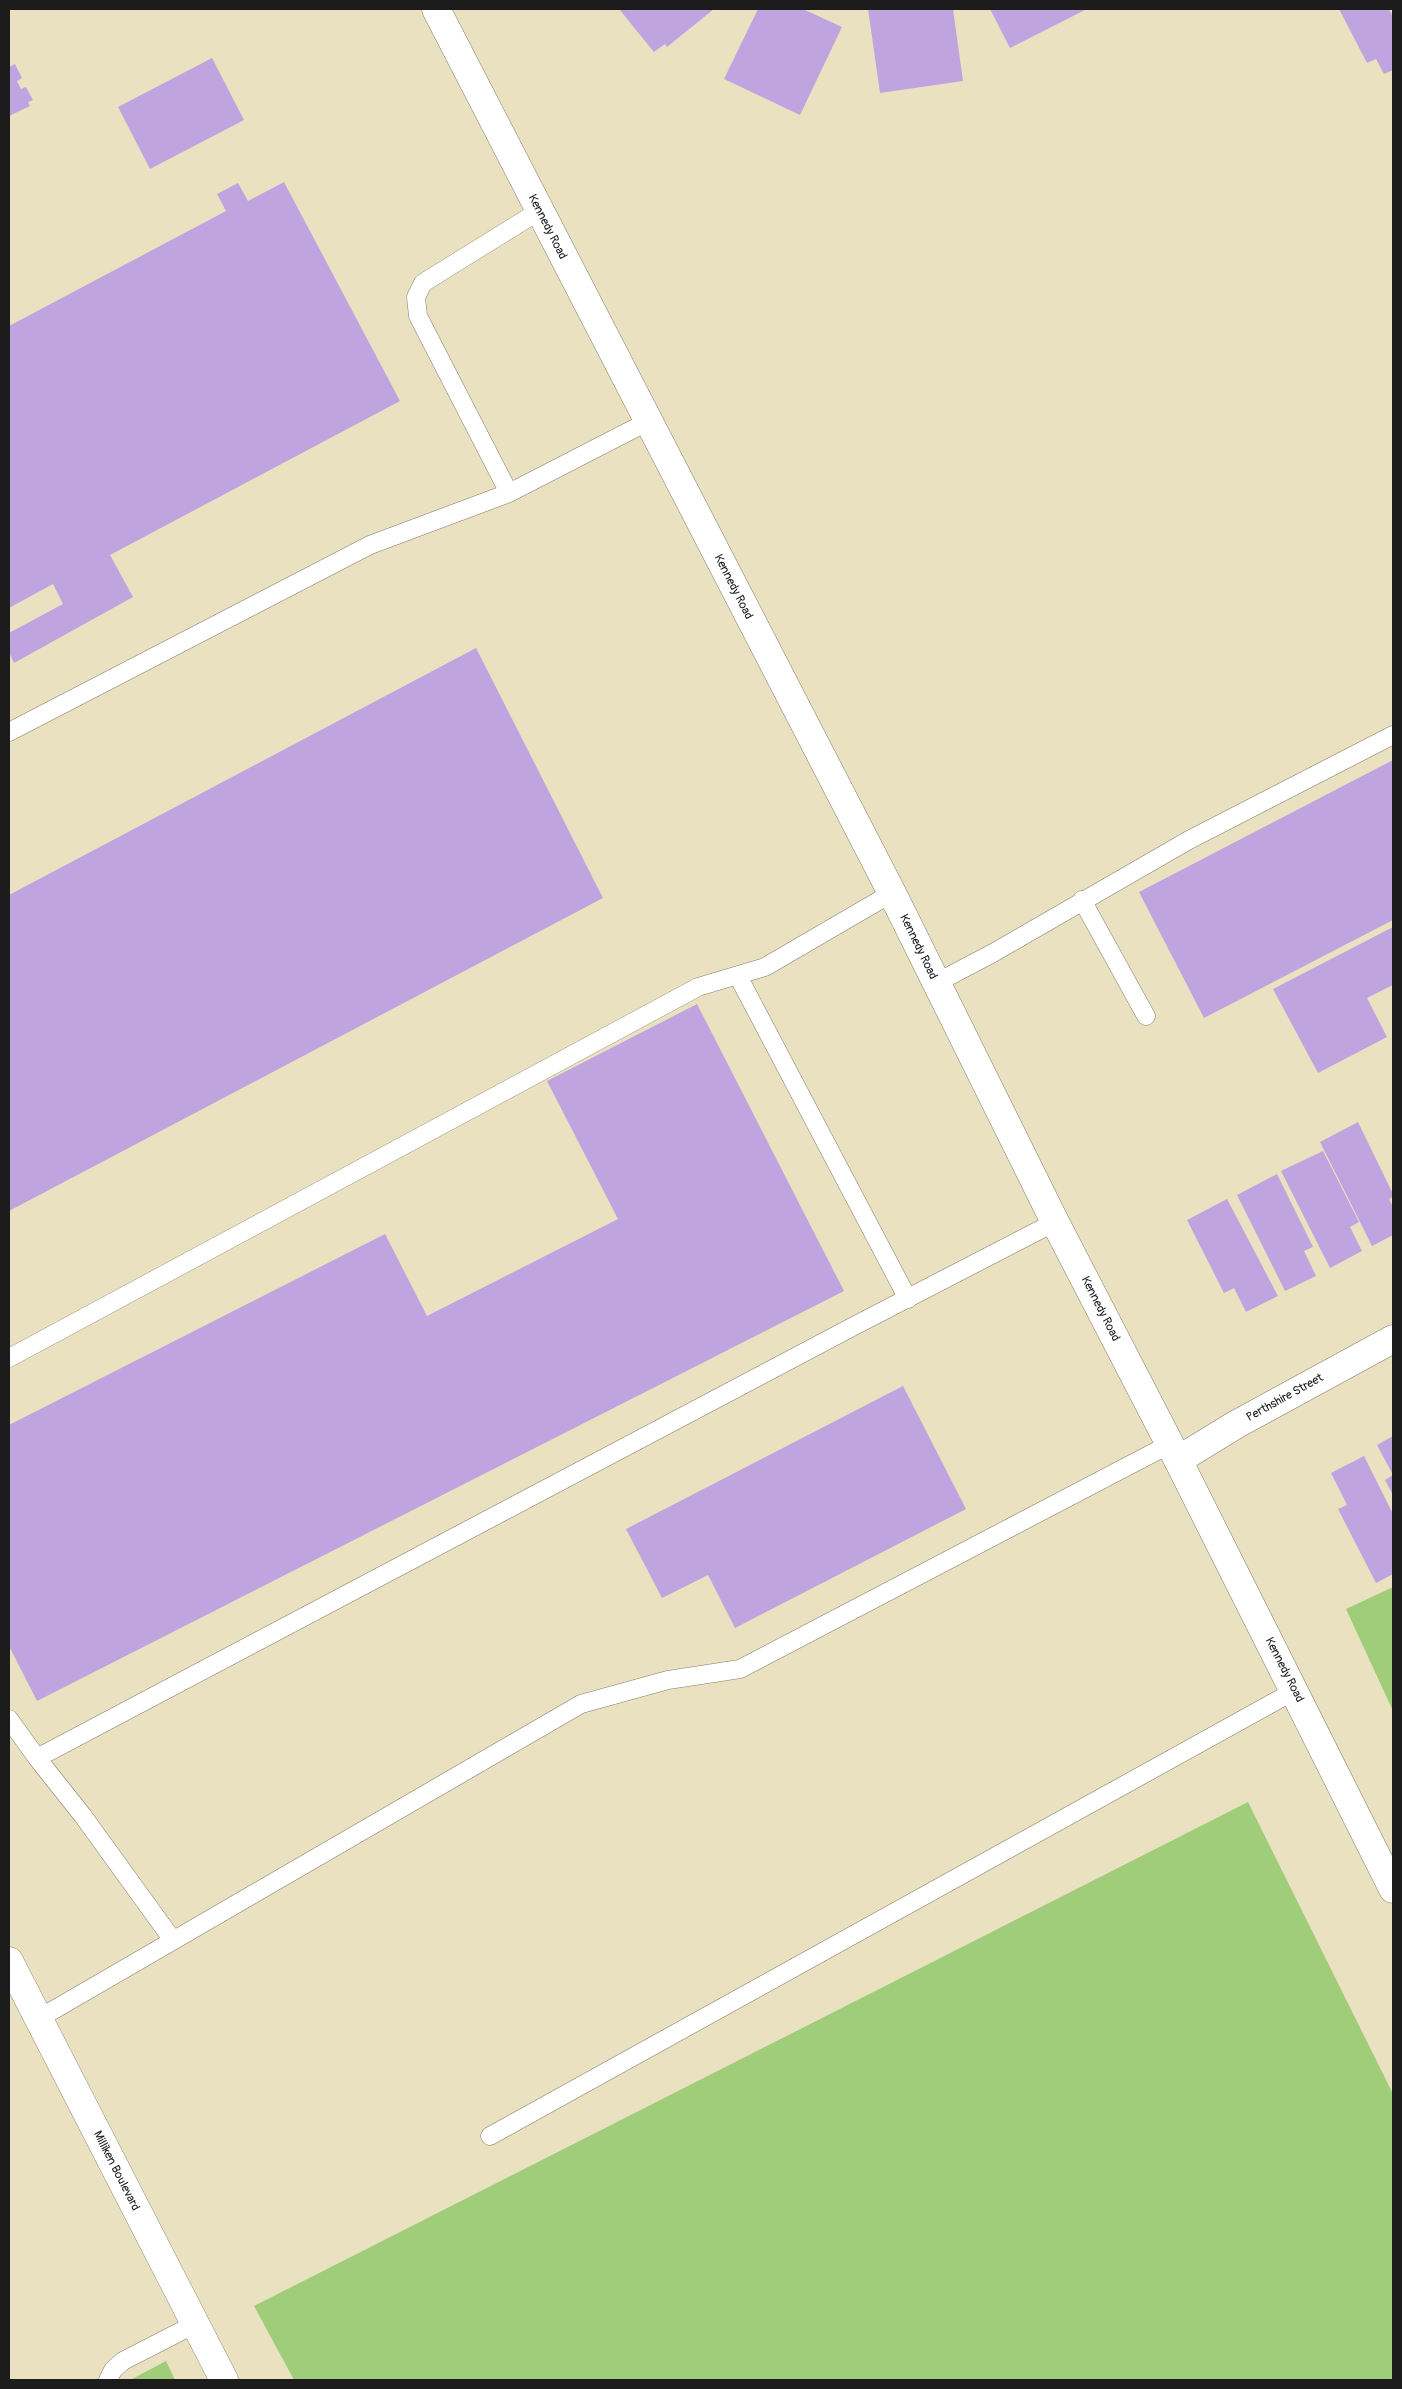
<!DOCTYPE html>
<html>
<head>
<meta charset="utf-8">
<style>
  body { margin:0 }
  #map { position:relative; width:1402px; height:2389px; overflow:hidden; background:#eae1c0; font-family:Pangolin,sans-serif }
  canvas { display:block }
  .frame { position:absolute; inset:0; border:10px solid #1c1c1c; pointer-events:none }
</style>
</head>
<body>
<div id="map">
<canvas width="1402" height="2389"></canvas>
<div class="frame"></div>
</div>
<script>
const g = document.querySelector('canvas').getContext('2d');
g.lineJoin = 'round';
function paint(path, color) {
  g.fillStyle = color;
  g.fill(path, 'evenodd');
}
function stroke(path, color, width, dash) {
  g.strokeStyle = color;
  g.lineWidth = width;
  g.lineCap = dash ? 'butt' : 'round';
  g.setLineDash(dash || []);
  g.stroke(path);
}
function label(font, color, halo, rows, align = 'center') {
  g.font = font + ' Pangolin,sans-serif';
  g.lineWidth = 5;
  g.setLineDash([]);
  g.textBaseline = 'middle';
  g.strokeStyle = halo;
  g.fillStyle = color;
  for (const [text, x, y, turn = 0] of rows) {
    g.save();
    g.translate(x, y);
    g.rotate((+turn || 0) * Math.PI / 180);
    g.textAlign = isNaN(turn) ? turn : align;
    if (halo) g.strokeText(text, 0, 0);
    g.fillText(text, 0, 0);
    g.restore();
  }
}
const green = new Path2D(`
  M1393,1587V1711L1346,1609Z
  M1248,1802L1393,2094V2380H294L254,2306Z
  M166,2361L175,2380H130Z`);
const building = new Path2D(`
  M619,9H714L667,47L665,44L654,52Z
  M758,9H803L842,27L800,115L724,79Z
  M868,9H953L963,81L880,93Z
  M990,9H1087L1010,48Z
  M1339,9H1389L1393,17V70L1384,74L1376,59L1367,63Z
  M212,58L244,120L150,169L118,107Z
  M15,64L22,78L17,81L21,89L26,87L33,100L28,102L30,106L9,116V67Z
  M284,182L400,401L110,555L133,597L14,663L9,652V633L63,604L53,584L9,608V326L226,211L217,194L238,183L248,201Z
  M476,648L603,898L9,1211V895Z
  M1393,760V920L1204,1018L1139,892Z
  M1393,927V985L1367,998L1387,1037L1318,1073L1273,989Z
  M697,1004L844,1291L37,1701L9,1646V1425L385,1234L427,1316L618,1219L547,1081Z
  M1358,1122L1393,1194V1197L1389,1199L1393,1207V1235L1372,1246L1320,1142Z
  M1323,1151L1359,1222L1350,1227L1362,1251L1330,1268L1281,1171Z
  M1277,1174L1313,1247L1304,1251L1316,1276L1285,1291L1237,1195Z
  M1227,1199L1278,1296L1246,1312L1234,1288L1224,1293L1187,1220Z
  M903,1386L966,1509L735,1628L708,1575L662,1598L626,1529Z
  M1393,1436V1475L1377,1445Z
  M1364,1456L1393,1514V1574L1376,1583L1338,1509L1347,1505L1331,1473Z
  M1393,1475V1495L1385,1480Z`);
const service = new Path2D(`
  M539,211L423,283L416,297L418,316L509,493L647,422
  M9,732L370,545L509,493
  M1082,900L1146,1016
  M738,976L908,1299
  M936,983L993,953L1189,840L1393,735
  M9,1358L698,987L765,967L892,893
  M9,1719L37,1758L854,1326L1055,1222
  M37,1758L83,1816L172,1939
  M38,2019L581,1704L668,1680L740,1669L1170,1444
  M490,2136L1294,1691
  M108,2380L113,2370L123,2361L195,2324`);
const minor = new Path2D(`
  M1178,1460L1237,1424L1393,1339
  M9,1961L224,2380`);
const secondary = new Path2D(`
  M436,9L892,893L1055,1222L1178,1460L1393,1889`);
const streetNames = [
  ["Kennedy Road",547,227,63],
  ["Kennedy Road",733,587,63],
  ["Kennedy Road",918,947,64],
  ["Kennedy Road",1100,1309,63],
  ["Perthshire Street",1285,1398,-29],
  ["Kennedy Road",1284,1670,63],
  ["Milliken Boulevard",116,2171,63]
];
paint(green, '#a0cd7a');
paint(building, '#c0a4df');
stroke(service, '#837e6e', 19);
stroke(minor, '#837e6e', 29);
stroke(secondary, '#837e6e', 29);
stroke(service, '#fff', 18);
stroke(minor, '#fff', 28);
stroke(secondary, '#fff', 28);
label('12px', '#1c1c1c', '#fff', streetNames);
</script>
</body>
</html>
